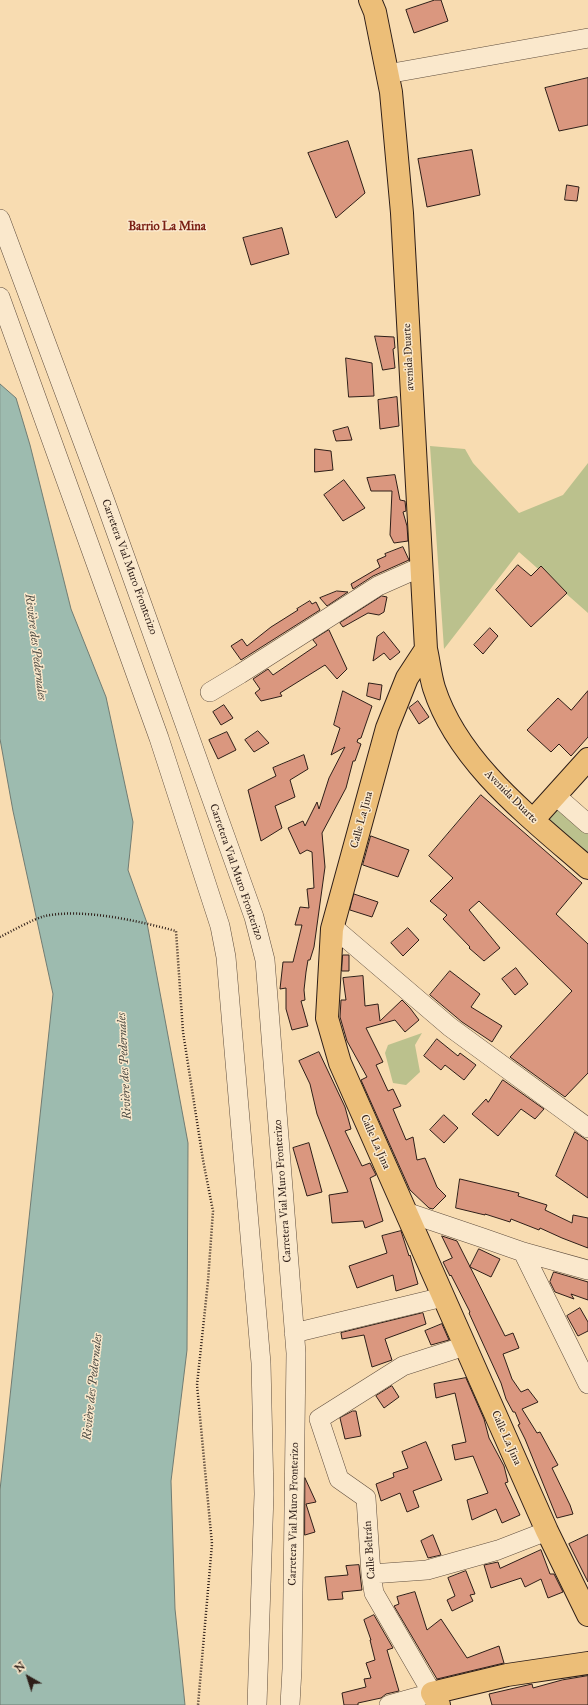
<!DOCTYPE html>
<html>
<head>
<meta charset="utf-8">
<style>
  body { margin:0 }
  #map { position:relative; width:588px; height:1705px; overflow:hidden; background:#f8dcb1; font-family:"IM FELL Great Primer",serif }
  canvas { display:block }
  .north { position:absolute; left:8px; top:1657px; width:40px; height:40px; -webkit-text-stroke:3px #fae8cc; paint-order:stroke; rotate:321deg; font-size:11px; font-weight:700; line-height:16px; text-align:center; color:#2e1e18 }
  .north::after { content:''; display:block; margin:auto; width:14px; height:18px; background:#2e1e18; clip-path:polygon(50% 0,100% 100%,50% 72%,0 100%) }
</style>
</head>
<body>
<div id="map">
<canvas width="588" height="1705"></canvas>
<div class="north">N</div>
</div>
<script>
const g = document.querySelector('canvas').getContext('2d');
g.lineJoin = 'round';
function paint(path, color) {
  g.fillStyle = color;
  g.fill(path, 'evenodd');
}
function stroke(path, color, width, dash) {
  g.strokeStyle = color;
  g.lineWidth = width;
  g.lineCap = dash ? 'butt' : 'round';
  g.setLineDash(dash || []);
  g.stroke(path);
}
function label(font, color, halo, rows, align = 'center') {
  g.font = font + ' "IM FELL Great Primer",serif';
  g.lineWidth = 3;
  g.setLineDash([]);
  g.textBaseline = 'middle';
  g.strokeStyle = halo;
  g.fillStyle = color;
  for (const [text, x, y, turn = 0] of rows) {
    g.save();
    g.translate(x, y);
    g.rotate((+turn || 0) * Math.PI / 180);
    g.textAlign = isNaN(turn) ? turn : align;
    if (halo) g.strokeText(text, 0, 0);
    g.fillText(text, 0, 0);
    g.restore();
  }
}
const green = new Path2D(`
  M430,446L465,449L473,463L519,513L563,495L588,463V613L519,552L444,649Z
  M555,795L588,824V868L533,820Z
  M422,1033L415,1045L420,1072L406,1085L393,1083L385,1053L388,1045Z`);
const water = new Path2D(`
  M0,384L16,398L30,445L71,609L106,697L133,822L128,870L147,923L188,1143L187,1350L171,1481L175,1609L185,1705H0V1490L53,994L13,811L0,739Z`);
const building = new Path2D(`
  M435,0H441L448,21L414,33L406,10Z
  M588,78V125L559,131L545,88Z
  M348,141L365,193L336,218L308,153Z
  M472,150L480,195L427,207L418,159Z
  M567,185L579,187L577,201L565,200Z
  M282,228L289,254L251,265L243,238Z
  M375,336L394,337L395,348L393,349L395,368L383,370Z
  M346,358L372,363L374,396L349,397Z
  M397,397L399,426L380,429L378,400Z
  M348,427L352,440L336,441L333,431Z
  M315,449L331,451L333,470L315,472Z
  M395,475L400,500L405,501L406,511L403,512L407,526L408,541L394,543L390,535L392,491H371L367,478Z
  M344,480L365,508L343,521L324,495Z
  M403,547L409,560L373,576L353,589L351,584L380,567L377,560L386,556L385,554Z
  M518,565L531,576L541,566L567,593L531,627L496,590Z
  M337,591L348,592L327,606L320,598Z
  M382,596L387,597L384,612L379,615L368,613L343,627L340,623Z
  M310,601L312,604L316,602L320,610L241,660L231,646L242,639L247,646L271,627L298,610L297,609Z
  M490,628L498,636L483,654L474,645Z
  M329,630L347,669L337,679L325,665L280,693L282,696L261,701L255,693L260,689L253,679L268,669L273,675L317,645L313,640Z
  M384,632L400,652L390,660L384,653L373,661L377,637Z
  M369,683L382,685L380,700L367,696Z
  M343,691L372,706L361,738L358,739L357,742L361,744L355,761H353L346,788L322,833L325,867L314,947L310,960H308L306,972L304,990L305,1000L301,1001L308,1026L292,1030L286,1009V988L280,989L283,962H293L302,925H295L300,907L309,908L307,889L314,888L312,852L307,850L300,854L288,828L303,821L305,826L317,802L319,809L329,778L345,747L331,755L340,728L334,725Z
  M588,691V737L571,756L559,744L551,752L527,730L558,698L571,710Z
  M418,701L429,717L419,724L409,708Z
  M224,705L233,718L221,725L213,712Z
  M258,731L269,743L254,752L245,740Z
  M227,732L236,750L218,759L209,740Z
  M304,755L308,769L290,780L295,797L275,806L282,828L261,841L248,790L276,776L273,768Z
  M481,795L582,883L556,914L588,944V1073L565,1097L510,1057L572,991L479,901L469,910L500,948L484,961L469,948L470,947L443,919L447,915L430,901L453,878L429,856Z
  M371,836L409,850L398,877L363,865Z
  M354,894L378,902L372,917L350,910Z
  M408,928L419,940L403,956L391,943Z
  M343,955H349V971H342Z
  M516,968L528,984L515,995L502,979Z
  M450,971L480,994L471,1007L502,1026L492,1042L462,1022L430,995Z
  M363,976L365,1006L378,1004L380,1021L402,1000L410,1008L419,1020L405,1032L395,1020L366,1028L383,1062L376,1065L388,1091L393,1089L401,1106L393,1109L406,1140L413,1137L417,1160L425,1158L437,1187L446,1196L433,1209L429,1208L410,1190L361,1080L367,1077L347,1041L340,1017L341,1000H346L343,978Z
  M437,1039L458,1056L460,1053L476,1065L464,1080L445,1065L441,1070L424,1056Z
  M319,1052L345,1107L351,1129L345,1131L362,1166L370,1163L376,1175L370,1178L383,1221L365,1228L363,1221L332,1223L329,1195L348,1192L317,1114L310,1084L299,1061Z
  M503,1080L544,1109L535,1119L521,1109L498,1136L472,1114L486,1099L488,1102Z
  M444,1115L458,1128L444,1143L430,1130Z
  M575,1132L588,1141V1198L556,1176Z
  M309,1143L322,1192L307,1196L293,1148Z
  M460,1179L519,1193L518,1196L547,1205L545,1210L572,1223L573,1215L588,1218V1248L562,1238L540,1228L539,1230L511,1219L510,1222L485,1214V1215L456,1208Z
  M401,1231L409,1256L410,1255L418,1284L396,1291L393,1275L357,1288L349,1266L387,1253L382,1236Z
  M442,1236L457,1241L505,1336L513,1333L519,1348L503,1354L512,1379L521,1392L528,1389L538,1402L522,1409L537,1433L540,1432L558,1465L552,1468L570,1505L573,1514L557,1518L525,1439L518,1425L520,1424L515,1412H513L506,1399L501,1383L469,1313L470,1312L451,1275L450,1276L443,1262L452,1258Z
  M479,1249L500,1259L491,1277L470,1267Z
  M554,1272L588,1282V1300L571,1294L574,1299L555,1292L550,1282Z
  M580,1308L588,1322V1331L578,1336L567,1316Z
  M423,1313L426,1324L385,1339L392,1360L372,1367L364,1335L342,1339L341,1333Z
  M442,1324L449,1340L431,1345L425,1331Z
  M466,1378L484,1419L489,1438L504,1466L508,1482L505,1483L520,1515L502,1523L496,1509L472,1520L467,1500L488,1493L473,1456L455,1460L452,1445L466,1442L455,1393L436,1398L434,1384Z
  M392,1386L399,1397L384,1408L376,1396Z
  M353,1411H356L361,1436L345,1439L340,1418Z
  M426,1442L442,1480L413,1491L419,1507L407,1512L400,1493L381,1501L376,1484L394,1477L393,1473L408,1468L402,1452Z
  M305,1478L316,1502L306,1504L315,1532L305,1535Z
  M433,1535L441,1555L428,1558L421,1541Z
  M588,1535V1582L569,1544Z
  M541,1550L550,1574H554L563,1592L548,1598L541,1579L525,1587L521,1578L491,1588L484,1565L498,1562L500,1568Z
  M359,1565L362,1590L342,1592L343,1599L328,1600L325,1577L348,1575L346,1566Z
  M466,1571L475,1594L470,1595L473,1601L452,1611L447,1600L455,1596L448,1578Z
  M415,1592L427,1630L441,1619L467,1658L499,1646L504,1663L437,1679L394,1606L399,1604L397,1597Z
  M374,1615L393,1648L387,1650L399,1691L386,1694L381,1698L358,1703V1705H344L342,1693L366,1687L364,1679L371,1678L366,1663L375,1660L370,1640H371L364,1620Z
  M588,1676V1705H492L489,1694L532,1684L533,1688L562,1680Z`);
const path = new Path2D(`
  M0,937C12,931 33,919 45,916C84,908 138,921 176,931L183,1032L203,1160L213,1211L208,1281L197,1385L212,1544L198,1705`);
const minor = new Path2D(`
  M387,74L588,38
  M0,219L105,501L254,917L265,960L296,1353L292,1669L290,1705
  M0,297L159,738L220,926L226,957L261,1363L264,1494L257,1705
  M210,692L240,674L378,586L421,567
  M555,795L588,824
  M333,927L450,1027L588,1128
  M406,1212L483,1238L523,1252L588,1270
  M523,1252L588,1384
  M294,1333L443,1297
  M371,1574L427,1570L498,1550L547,1531
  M389,1705L432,1693L374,1593L371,1574L366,1498L339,1479L319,1419L403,1366L465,1346`);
const major = new Path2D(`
  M370,0L375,12L391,92L402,213L426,649C429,662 430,675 434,688C458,763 531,818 588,868
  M426,649L407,678L387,728L332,929L327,1018L340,1063L547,1531L588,1615
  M533,820L588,759
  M439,1705L432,1693L507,1675L588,1663`);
const streetNames = [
  ["avenida Duarte",409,357,-93],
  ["Carretera Vial Muro Fronterizo",129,567,70],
  ["Avenida Duarte",511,797,45],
  ["Calle La Jina",362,820,-75],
  ["Carretera Vial Muro Fronterizo",236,872,71],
  ["Calle La Jina",375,1142,66],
  ["Carretera Vial Muro Fronterizo",283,1191,-94],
  ["Calle La Jina",506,1438,66],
  ["Carretera Vial Muro Fronterizo",294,1514,-89],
  ["Calle Beltrán",370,1550,-94]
];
const neighbourhoodNames = [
  ["Barrio La Mina",167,227]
];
const waterNames = [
  ["Rivière des Pedernales",35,647,83],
  ["Rivière des Pedernales",125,1066,-93],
  ["Rivière des Pedernales",93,1387,-84]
];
paint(green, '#bbc18d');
paint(water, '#9dbbaf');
stroke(water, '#717c73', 1);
paint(building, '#da977f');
stroke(building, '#2e1e18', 1);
stroke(minor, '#604e3e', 20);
stroke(major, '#2e1e18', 24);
stroke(path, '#2e1e18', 2.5, [1, 2]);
stroke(minor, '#fae8cc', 19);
stroke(major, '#ecbe78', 22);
label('11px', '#2e1e18', '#fae8cc', streetNames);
label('bold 12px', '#7a1f14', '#fae8cc', neighbourhoodNames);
label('italic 12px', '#4f4d45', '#fae8cc', waterNames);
</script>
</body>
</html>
